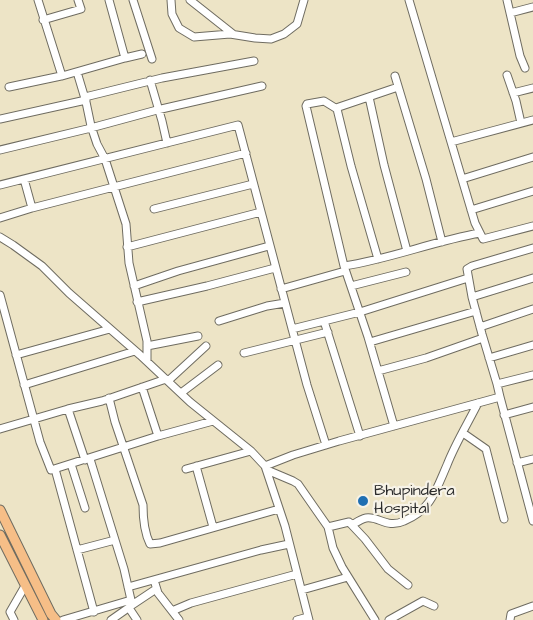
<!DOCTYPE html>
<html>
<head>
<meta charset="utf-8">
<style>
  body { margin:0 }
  canvas { display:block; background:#ede4c6 }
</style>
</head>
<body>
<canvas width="533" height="620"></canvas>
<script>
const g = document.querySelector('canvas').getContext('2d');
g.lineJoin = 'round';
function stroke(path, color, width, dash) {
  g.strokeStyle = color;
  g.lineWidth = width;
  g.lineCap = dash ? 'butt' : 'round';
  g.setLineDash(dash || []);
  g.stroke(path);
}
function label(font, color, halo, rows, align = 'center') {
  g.font = font + ' "Architects Daughter",sans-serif';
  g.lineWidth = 4.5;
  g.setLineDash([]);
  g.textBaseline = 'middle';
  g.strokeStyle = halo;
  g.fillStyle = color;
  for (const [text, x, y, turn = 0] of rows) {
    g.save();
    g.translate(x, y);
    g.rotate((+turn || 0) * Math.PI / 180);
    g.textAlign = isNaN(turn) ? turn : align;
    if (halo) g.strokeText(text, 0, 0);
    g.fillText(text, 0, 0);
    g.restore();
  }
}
const minor = new Path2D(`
  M38,0L62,76L125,58L109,0
  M133,0L152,59
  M171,0L172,14L179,28L194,37L230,34L255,38L271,39L284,34L297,24L304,0
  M190,0L233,34
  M409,0L451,142
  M507,0L520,56L525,68
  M510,13L533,7
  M43,20L81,9L78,0
  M125,58L142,54
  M77,72L86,102L91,126L97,144L105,159L126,224L129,263L147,341V361
  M507,75L516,101L521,123
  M395,76L426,179L442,242
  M150,80L162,121L167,143
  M9,87L61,76
  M513,93L533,88
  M85,97L162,78L254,61
  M369,97L384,165L407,251
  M336,108L398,87
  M0,119L86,100
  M533,120L451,142L475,223L483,239L533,226
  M0,150L87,129L157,110L262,86
  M462,179L533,157
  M0,185L238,125L307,385L326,445
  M32,208L246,153
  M154,209L253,184
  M471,210L533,191
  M0,218L32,208L24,179
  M0,237L13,245L42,266L69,293L140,355L190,402L251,451L265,466L285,526L309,620
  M127,247L261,212
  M378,259L351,166L337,109L324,101L307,104L306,106L344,266L368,337L394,426
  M344,266C390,259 434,241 480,233
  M134,286L178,271L269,246
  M351,286L406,272
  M281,289L345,271
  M0,295L40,442L51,470L158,436L213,421
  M472,297L533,278
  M137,302L207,286L275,268
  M219,321L267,306L285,303
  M324,321L360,436
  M480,327L533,309
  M292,329L360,312L468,278
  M370,342L476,311
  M147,346L198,336
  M244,353L328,332
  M16,355L110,329
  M489,358L533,345
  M378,371L426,358L483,338
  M168,381L206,346
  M497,384L482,334L472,297L467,269L472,266L533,248
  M24,385L135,351
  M142,387L158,436
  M181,393L218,365
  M500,397L497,384L533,375
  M109,398L115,422L143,505C143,518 144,532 150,544L160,543L279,509
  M68,409L102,401L166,379
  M504,415L533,407
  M0,429L68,409L85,460
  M463,433L486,449L504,519
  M517,463L533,459
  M71,464L85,508
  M196,466L213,527
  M265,466L293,455L339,441L500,397L533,521
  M55,469L94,612
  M186,469L251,451
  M267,470L293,481L298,484L314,507L328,527L333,548L342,567L375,620
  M352,525C357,522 361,519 366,518C379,516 387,529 404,521C431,510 436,490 447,465C455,444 468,423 478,403
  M328,527L349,522L365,539L388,569L408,585
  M77,550L115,540
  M154,580L158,593L179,620
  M128,587L261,550L289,544
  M302,590L348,577
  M132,605L156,589
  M129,608L137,620
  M172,611L191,603L297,574
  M14,620L10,612L25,586
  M63,620L131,600L124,569L90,459
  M111,620L131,606V600
  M297,620L308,617
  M389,620L423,601L434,606
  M510,620L511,614L533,606`);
const major = new Path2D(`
  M0,510L51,614L56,620
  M0,535L43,620`);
const markers = [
  [363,501,6,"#1f6fb2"]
];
const poiNames = [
  ["Bhupindera",374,492],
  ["Hospital",374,510]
];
stroke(minor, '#6f6c61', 9);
stroke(major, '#6f6c61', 11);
stroke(minor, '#fff', 7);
stroke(major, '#f6be87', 9);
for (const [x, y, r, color] of markers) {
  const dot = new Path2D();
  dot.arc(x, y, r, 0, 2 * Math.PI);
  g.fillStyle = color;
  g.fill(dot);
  stroke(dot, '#f7f3e8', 2);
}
label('16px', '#2b2b2b', '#f7f3e8', poiNames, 'left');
</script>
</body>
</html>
